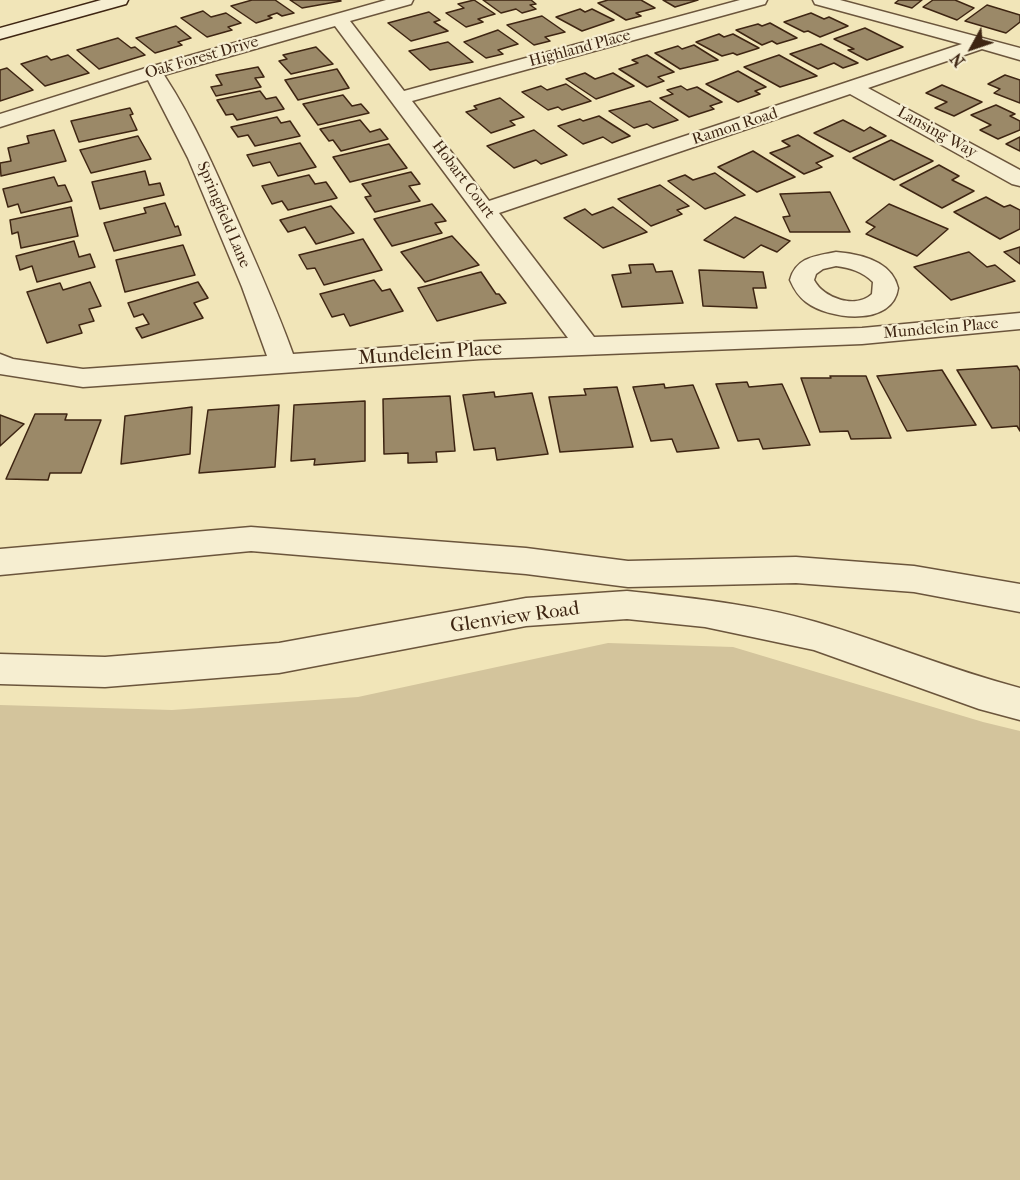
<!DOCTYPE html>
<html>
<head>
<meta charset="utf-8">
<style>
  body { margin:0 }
  #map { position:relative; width:1020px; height:1180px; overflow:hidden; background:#f1e5b8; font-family:"IM FELL French Canon",serif }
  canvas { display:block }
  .north { position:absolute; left:942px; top:18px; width:60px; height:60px; -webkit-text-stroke:4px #f6eed1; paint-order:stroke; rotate:230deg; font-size:16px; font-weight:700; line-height:24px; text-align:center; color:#3e2512 }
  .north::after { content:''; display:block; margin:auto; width:21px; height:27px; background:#3e2512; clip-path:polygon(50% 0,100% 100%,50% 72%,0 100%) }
</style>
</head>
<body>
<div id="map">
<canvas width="1020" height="1180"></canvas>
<div class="north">N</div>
</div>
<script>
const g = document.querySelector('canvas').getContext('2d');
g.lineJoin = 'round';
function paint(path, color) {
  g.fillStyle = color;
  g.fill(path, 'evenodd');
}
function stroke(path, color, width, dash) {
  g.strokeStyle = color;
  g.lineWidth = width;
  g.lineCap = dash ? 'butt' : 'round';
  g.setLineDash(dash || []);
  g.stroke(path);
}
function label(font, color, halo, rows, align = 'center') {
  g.font = font + ' "IM FELL French Canon",serif';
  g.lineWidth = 4.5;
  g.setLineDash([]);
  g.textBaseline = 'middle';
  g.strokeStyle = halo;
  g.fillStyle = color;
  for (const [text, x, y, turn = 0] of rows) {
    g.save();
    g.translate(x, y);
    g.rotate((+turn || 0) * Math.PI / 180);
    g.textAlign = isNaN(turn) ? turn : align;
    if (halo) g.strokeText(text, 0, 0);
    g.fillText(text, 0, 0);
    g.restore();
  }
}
const green = new Path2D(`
  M608,643L733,647L983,722L1020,731V1180H0V705L172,710L358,697Z`);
const building = new Path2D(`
  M252,0H275L294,13L282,16L277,13L268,16L272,18L256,23L231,6Z
  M290,0H340L341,1L302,8Z
  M474,0L495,14L478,19L483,22L466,27L446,13L464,8L458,4Z
  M483,0H531L536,4L530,5L536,9L522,13L516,9L501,13Z
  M608,0H641L655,8L636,13L641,16L626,20L598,3Z
  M663,0H698L675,7Z
  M899,0H922L912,8L895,3Z
  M933,0H955L974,8L957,20L923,7Z
  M987,5L1020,15V22L1006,33L965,21Z
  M580,9L585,12L592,9L614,20L582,31L556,17Z
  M203,11L211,17L226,13L241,23L228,27L232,30L207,37L181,18Z
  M429,12L440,20L434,22L448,31L411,41L388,23Z
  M811,13L824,19L829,17L848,26L820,37L808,31L804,32L784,22Z
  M542,16L565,32L545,37L550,41L534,45L507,25Z
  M770,23L797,38L777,44L772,41L762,45L736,30L758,24L762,26Z
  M176,26L191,38L178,42L182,45L155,53L136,38Z
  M865,28L903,47L867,60L848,50L854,49L834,39Z
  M498,30L518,44L498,50L503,54L486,58L464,42Z
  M719,34L724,37L733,34L759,48L737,55L733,53L722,56L696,42Z
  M118,38L131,48L135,47L145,55L99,69L77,50Z
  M448,42L473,62L430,70L409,51Z
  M821,44L858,63L843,68L834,63L818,69L790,54Z
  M694,45L718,60L680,69L655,53L678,46L682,49Z
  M316,47L333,64L291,74L279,61L287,59L283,55Z
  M68,55L89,73L45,86L21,64L47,56L51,60Z
  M647,55L674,72L658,77L664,81L647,87L619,69L638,63L632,60Z
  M779,55L817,76L780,87L744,67Z
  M258,67L264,77L255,78L261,87L216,96L211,87L222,85L216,75Z
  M7,68L33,90L0,101V70Z
  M337,69L349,88L298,100L285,80Z
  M738,71L766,87L755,91L760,94L738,102L706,84Z
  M585,73L595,79L613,73L634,86L596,99L566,79Z
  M1005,75L1020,80V103L994,93L1000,89L988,84Z
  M566,84L591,101L562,110L558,107L548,110L522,92L541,86L547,90Z
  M942,85L982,102L954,116L935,108L947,102L926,93Z
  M681,86L687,90L697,87L722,102L710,106L714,109L689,117L660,98L673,94L667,90Z
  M260,91L266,99L276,97L284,109L237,120L233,114L226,115L217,100Z
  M343,95L352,106L361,104L369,113L318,125L303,104Z
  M500,98L524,117L510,121L515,125L491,133L466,112L477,109L474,106Z
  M650,101L678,120L653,128L647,124L634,128L609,111Z
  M996,105L1015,114L1010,116L1020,121V130L998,139L980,130L991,125L971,115Z
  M130,108L133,114L130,115L137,130L79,142L71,121Z
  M599,116L630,136L612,143L603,137L583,144L558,126L580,119L583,121Z
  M277,117L281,123L290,121L300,136L255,146L248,135L238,137L231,127Z
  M360,120L370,132L380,129L388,139L341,151L333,140L329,141L320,129Z
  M843,120L864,131L870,127L886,136L850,152L814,133Z
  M54,130L66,161L1,176L0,163L11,161L8,148L29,143L27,136Z
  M534,130L567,155L541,164L536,160L514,168L487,146Z
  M798,135L833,156L816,163L822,167L804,174L770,153L790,146L782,141Z
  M138,136L151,159L91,173L80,150Z
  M1020,137V151L1006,144Z
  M891,140L933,161L894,180L853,158Z
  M300,143L316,167L278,176L270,162L253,166L247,155Z
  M389,144L407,168L350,182L333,157Z
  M753,151L795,177L757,192L718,167Z
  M939,165L959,176L952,180L974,191L942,208L900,185Z
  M145,171L149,185L160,183L164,195L100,209L92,182Z
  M411,172L420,184L409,186L420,201L375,212L365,197L371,196L362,184Z
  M715,173L745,195L705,209L668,181L685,175L693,180Z
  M309,175L315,184L326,182L337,198L288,210L282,201L272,204L262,186Z
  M54,177L58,186L65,185L72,201L21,213L18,204L8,207L3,189Z
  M660,185L689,206L677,210L682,214L651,226L618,199Z
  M830,192L850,232H790L783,217L790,216L780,194Z
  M986,197L1004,207L1010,205L1020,210V229L1000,239L954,212Z
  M165,203L175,227L178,226L181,235L114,251L104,223L146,213L144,208Z
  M432,204L446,221L435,223L442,233L392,246L374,219Z
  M889,204L948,229L917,256L866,234L875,227L866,222Z
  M331,206L354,233L316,244L305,227L288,232L280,220Z
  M71,207L78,236L21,248L18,232L12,234L10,220Z
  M613,207L647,232L603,248L564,218L585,209L592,215Z
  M735,217L790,241L777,252L761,245L744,258L704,240Z
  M452,236L479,265L425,282L401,252Z
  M363,239L382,270L324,285L315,268L307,269L299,255Z
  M74,241L79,257L90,254L95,267L37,282L32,266L20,270L16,256Z
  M183,245L195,275L125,292L116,260Z
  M1020,247V264L1004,252Z
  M969,252L987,267L995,265L1015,281L951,300L914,267Z
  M653,264L656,272L672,271L683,303L622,307L612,275L631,273L629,265Z
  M699,270L763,272L766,288H753L757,308L703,306Z
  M481,272L496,294H499L506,303L437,321L418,288Z
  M374,280L382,291L390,289L403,311L350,326L344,314L332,317L320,294Z
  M90,282L101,306L89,309L94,321L79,325L82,333L47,343L27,292L60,283L63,290Z
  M198,282L208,298L194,303L203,318L142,338L136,328L149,324L143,314L134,317L128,303Z
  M1017,366L1020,371V431L1017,426L992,428L957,370Z
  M942,370L976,425L907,431L877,376Z
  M830,376H866L891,438L851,439L848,431L820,432L801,378H831Z
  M747,382L749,387L782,384L810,445L763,449L759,439L738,441L716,384Z
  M664,384L665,388L693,385L719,448L677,452L672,439L651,441L633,387Z
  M617,387L633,447L560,452L549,397L586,395L584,389Z
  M494,392L495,397L532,393L548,454L497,460L495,448L474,450L463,395Z
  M450,396L455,451L436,452L437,462L408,463V453L384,454L383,399Z
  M365,401V461L314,465L315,459L291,461L294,405Z
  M279,405L275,467L199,473L208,410Z
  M192,407L190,454L121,464L125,416Z
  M35,414H67L65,420H101L81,473H50L48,480L6,479Z
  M0,415L24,424L0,446Z`);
const street = new Path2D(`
  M386,0H413L411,4L350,21L404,91L740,0H767L765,4L412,101L489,201L962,44L815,4L813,0H840L1020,48V60L982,49L868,88L1020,170V186L1012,184L850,94L499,213L594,337L862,328L1020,313V329L862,344L480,359L83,387L0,374V354L13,359L83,369L267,356L242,287L188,158L148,80L0,127V114L146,68ZM335,26L568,338L480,341L293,354C278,312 260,272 242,231C219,178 196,124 164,75Z
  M836,252C860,254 892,261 898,288C893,327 829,320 806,302C798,296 794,289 790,280C796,257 816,256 836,252ZM836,266C850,268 862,271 873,282L872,294C856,309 824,299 814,280L816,274L823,269Z
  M251,527L526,548L628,561L796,557L914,566L1020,584V612L914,592L796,583L628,587L526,574L251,551L0,575V549Z
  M627,591C690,598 755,604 816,622C885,642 951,670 1020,688V720L979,709L814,650L705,627L627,619L526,626L279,673L105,687L0,684V654L105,657L279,643L526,598Z`);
const secondary = new Path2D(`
  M101,0H128L126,4L0,39V28Z`);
const farStreetnames = [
  ["Highland Place",580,49,-15],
  ["Oak Forest Drive",202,58,-16],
  ["Ramon Road",735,127,-18],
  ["Lansing Way",937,133,29],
  ["Hobart Court",463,180,53],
  ["Springfield Lane",223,215,67],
  ["Mundelein Place",941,329,-5]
];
const streetNames = [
  ["Mundelein Place",430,354,-4],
  ["Glenview Road",515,618,-8]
];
paint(green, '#d3c49c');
paint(building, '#9b8968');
stroke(building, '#3e2512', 1.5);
stroke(street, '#6b553c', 3);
stroke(secondary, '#3e2512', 3);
paint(street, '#f6eed1');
paint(secondary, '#f6eed1');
label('16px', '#3e2512', '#f6eed1', farStreetnames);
label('20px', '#3e2512', '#f6eed1', streetNames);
</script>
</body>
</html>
